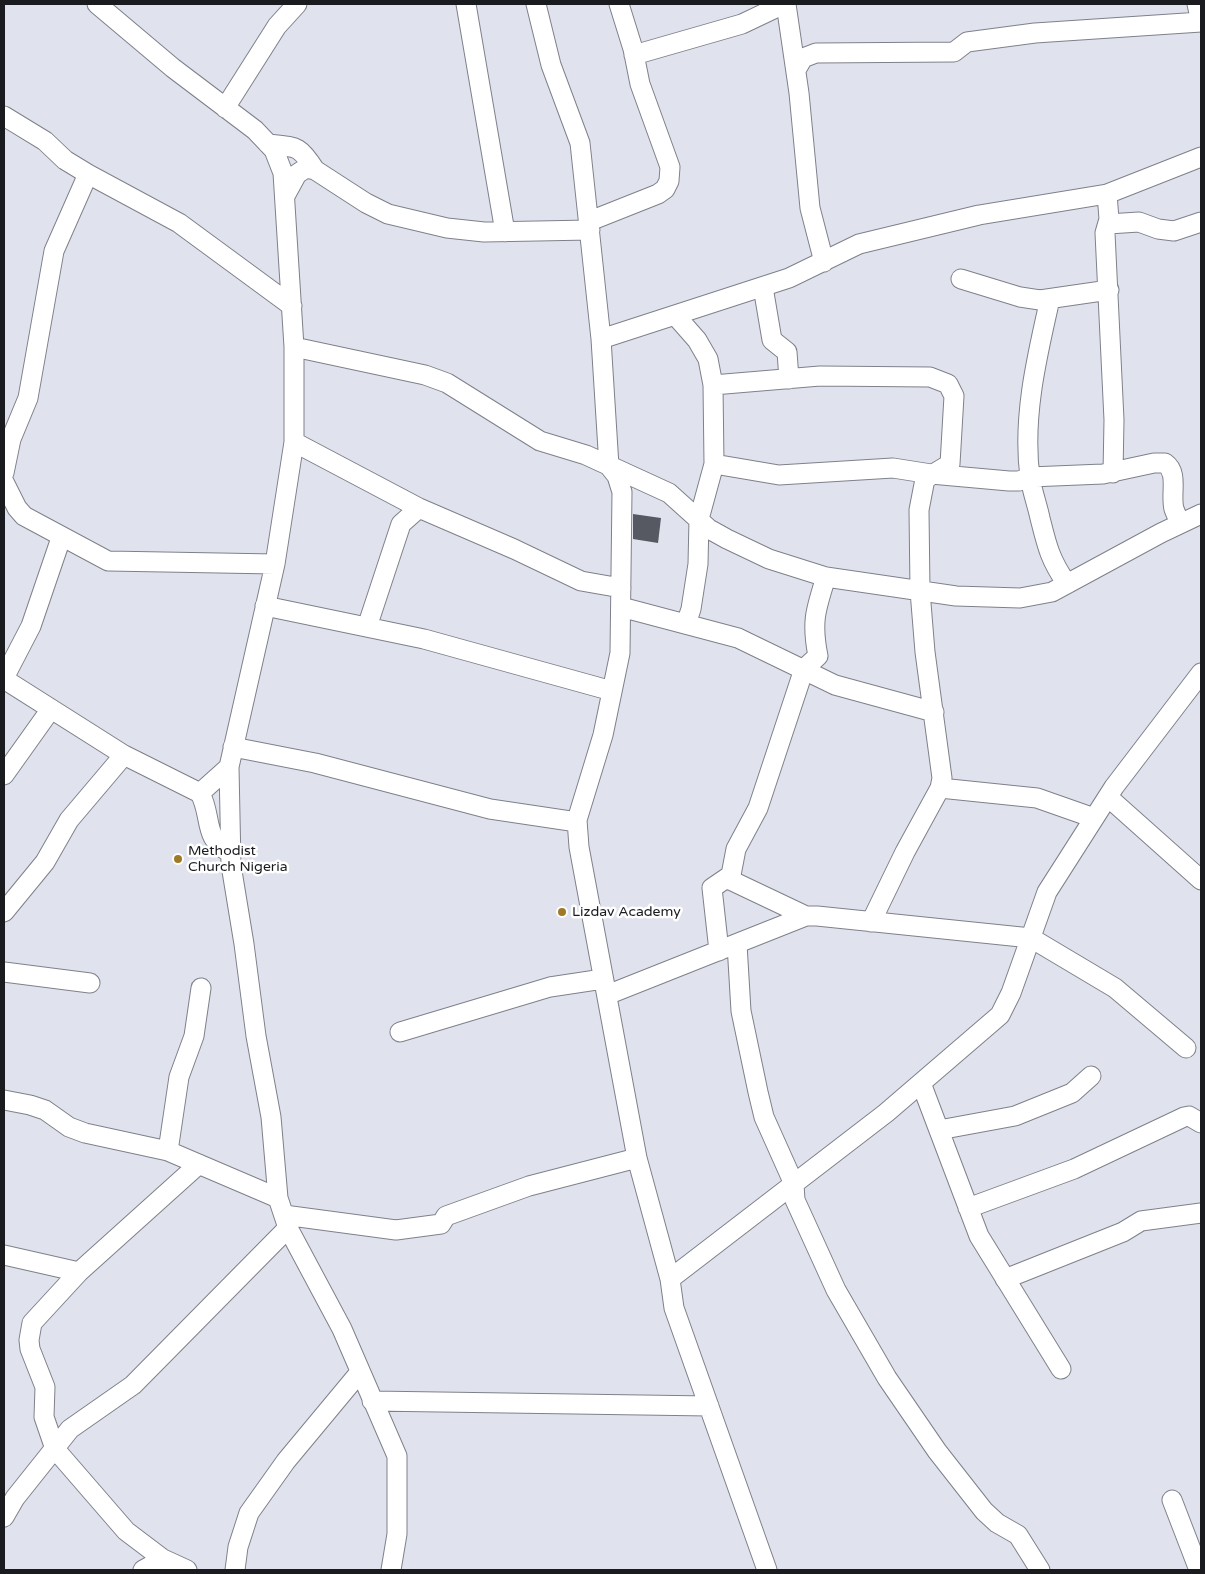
<!DOCTYPE html>
<html>
<head>
<meta charset="utf-8">
<style>
  body { margin:0 }
  #map { position:relative; width:1205px; height:1574px; overflow:hidden; background:#e0e3ed; font-family:"Varela Round",sans-serif }
  canvas { display:block }
  .frame { position:absolute; inset:0; border:5px solid #1a1b1f; pointer-events:none }
</style>
</head>
<body>
<div id="map">
<canvas width="1205" height="1574"></canvas>
<div class="frame"></div>
</div>
<script>
const g = document.querySelector('canvas').getContext('2d');
g.lineJoin = 'round';
function paint(path, color) {
  g.fillStyle = color;
  g.fill(path, 'evenodd');
}
function stroke(path, color, width, dash) {
  g.strokeStyle = color;
  g.lineWidth = width;
  g.lineCap = dash ? 'butt' : 'round';
  g.setLineDash(dash || []);
  g.stroke(path);
}
function label(font, color, halo, rows, align = 'center') {
  g.font = font + ' "Varela Round",sans-serif';
  g.lineWidth = 5;
  g.setLineDash([]);
  g.textBaseline = 'middle';
  g.strokeStyle = halo;
  g.fillStyle = color;
  for (const [text, x, y, turn = 0] of rows) {
    g.save();
    g.translate(x, y);
    g.rotate((+turn || 0) * Math.PI / 180);
    g.textAlign = isNaN(turn) ? turn : align;
    if (halo) g.strokeText(text, 0, 0);
    g.fillText(text, 0, 0);
    g.restore();
  }
}
const building = new Path2D(`
  M633,514L661,518L658,543L633,539Z`);
const minor = new Path2D(`
  M97,4L173,68L255,130L274,150L283,173L294,347V442L275,564L229,767L231,865L244,944L256,1036L271,1117L278,1198L288,1228L342,1329L397,1456V1534L391,1570
  M466,4L505,232
  M536,4L551,65L580,143L601,339L609,466L617,476L622,492L620,653L603,735L577,820L579,847L637,1158L670,1279L674,1308L767,1570
  M786,4L799,93L810,208L824,262
  M1197,4L1201,22
  M634,55L742,24L784,4
  M796,70L803,58L816,53L954,52L967,42L1035,33L1201,22
  M225,108L277,26L297,4
  M4,116L45,141L65,160L88,174L179,223L292,306
  M268,144C297,147 299,145 315,170
  M1107,194L1109,219L1105,233L1114,420L1113,473
  M285,196L297,174L306,168L315,170L366,203L388,214L447,228L484,232L590,230
  M590,221L658,194L665,189L669,181L670,167L640,84L633,49L619,4
  M1108,224L1139,222L1158,229L1174,231L1201,222
  M961,279L1020,297L1040,300L1109,290
  M763,287L772,340L787,352L789,379
  M1050,299C1037,356 1022,418 1030,477C1032,491 1037,504 1040,518C1047,546 1050,560 1067,584
  M675,315L697,340L708,359L713,385L714,464L699,519L698,564L691,609L686,624
  M601,339L789,278L859,244L979,215L1107,194L1201,157
  M294,347L425,375L447,383L540,441L586,455L669,493L709,529L727,539L769,559L826,577L956,596L1020,598L1052,592L1161,533L1201,514
  M713,385L820,376L930,377L948,384L954,396L950,464L925,479L919,510L920,591L925,652L942,778L940,788L905,852L871,922
  M294,442L419,508L514,549L581,581L621,588
  M714,464L779,475L893,468L931,474L1009,481H1019L1030,477L1103,474L1154,463H1165C1179,473 1170,494 1174,509C1176,514 1178,519 1180,524
  M4,473L11,439L28,398L54,251L88,174
  M4,482L17,508L24,516L108,561L275,564
  M265,606L424,639L612,691
  M621,607L738,638L835,685L934,712
  M367,627L401,524L419,508
  M4,678L31,626L61,538
  M4,679L124,755L200,793C213,818 202,839 231,853
  M233,747L315,763L490,809L577,822
  M4,775L51,709
  M940,788L1037,798L1094,818
  M200,793L229,767
  M1108,797L1201,880
  M728,879L806,916
  M4,912L45,862L69,820L124,755
  M737,944L741,1011L758,1092L764,1117L794,1184L795,1200L836,1290L887,1378L937,1451L984,1511L997,1523L1018,1535L1040,1570
  M719,951L712,888L731,875L736,849L758,808L804,669L818,656C811,621 816,609 826,577
  M4,972L90,983
  M607,995L806,916H817L1031,938L1115,988L1186,1048
  M400,1032L550,987L603,979
  M921,1083L979,1236L1061,1369
  M4,1100L30,1105L45,1110L69,1127L85,1133L168,1151L278,1198
  M939,1130L1015,1116L1072,1093L1091,1076
  M168,1151L179,1077L194,1036L201,988
  M968,1208L1074,1169L1184,1117L1189,1116L1201,1123
  M284,1215L396,1230L441,1224L446,1216L529,1186L637,1158
  M4,1255L79,1272
  M670,1279L886,1113L1000,1015L1011,993L1047,892L1114,787L1201,673
  M1005,1279L1123,1232L1141,1221L1201,1213
  M372,1401L709,1406
  M1172,1500L1199,1570
  M4,1517L15,1498L70,1429L133,1385L288,1228
  M143,1570L163,1559
  M187,1570L163,1559L126,1531L55,1449L44,1417L45,1387L30,1349L29,1340L32,1323L79,1272L199,1164
  M235,1570L238,1547L249,1513L286,1461L360,1372`);
const markers = [
  [178,859,5,"#9f7926"],
  [562,912,5,"#9f7926"]
];
const poiNames = [
  ["Methodist",188,851],
  ["Church Nigeria",188,867],
  ["Lizdav Academy",572,912]
];
paint(building, '#565962');
stroke(minor, '#7e818a', 21);
stroke(minor, '#fff', 19);
for (const [x, y, r, color] of markers) {
  const dot = new Path2D();
  dot.arc(x, y, r, 0, 2 * Math.PI);
  g.fillStyle = color;
  g.fill(dot);
  stroke(dot, '#fff', 2);
}
label('14px', '#1a1b1f', '#fff', poiNames, 'left');
</script>
</body>
</html>
